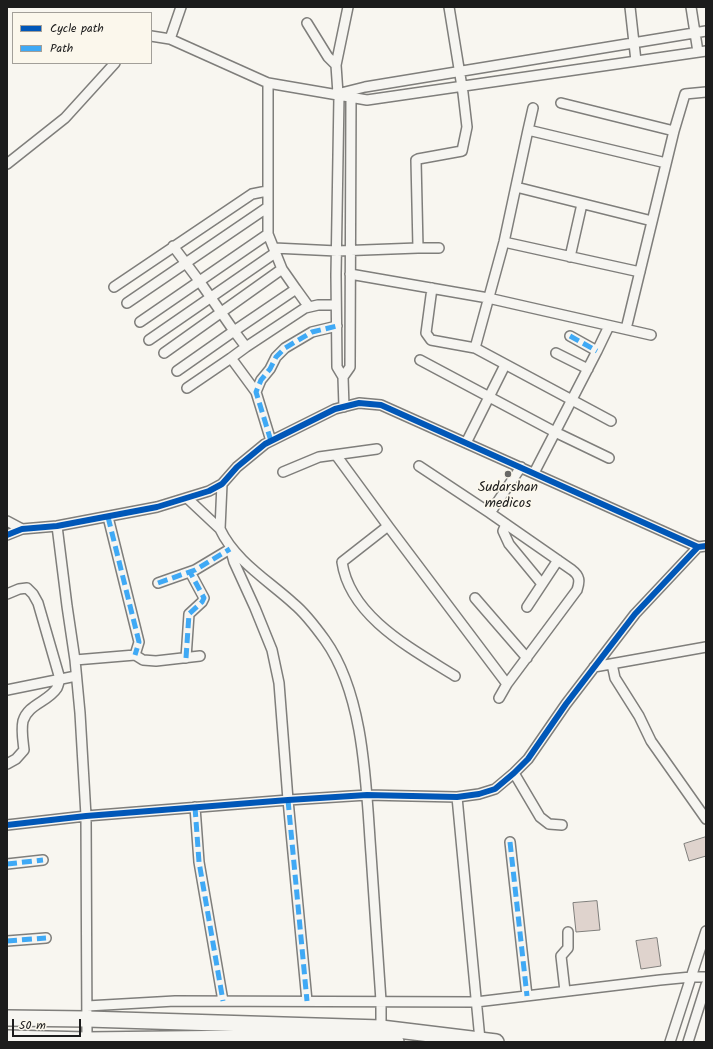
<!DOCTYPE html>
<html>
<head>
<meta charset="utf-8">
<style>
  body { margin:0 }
  #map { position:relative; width:713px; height:1049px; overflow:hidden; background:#f8f6f0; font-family:Kalam,sans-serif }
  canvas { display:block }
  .frame { position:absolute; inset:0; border:8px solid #1c1c1c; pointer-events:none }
  .legend { position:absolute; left:12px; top:12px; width:140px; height:52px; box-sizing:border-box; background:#fbf7ec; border:1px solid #a29f99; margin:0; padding:5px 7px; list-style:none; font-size:12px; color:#1c1c1c }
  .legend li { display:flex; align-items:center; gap:8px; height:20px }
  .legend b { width:20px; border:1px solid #a29f99 }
  .scale { position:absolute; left:12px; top:1019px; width:69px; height:18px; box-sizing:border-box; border:2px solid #1c1c1c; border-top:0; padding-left:5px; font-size:12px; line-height:14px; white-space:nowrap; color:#1c1c1c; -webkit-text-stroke:3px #fbf7ec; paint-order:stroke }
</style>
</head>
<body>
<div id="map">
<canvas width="713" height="1049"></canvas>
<div class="frame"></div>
<ul class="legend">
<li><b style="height:5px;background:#0057b8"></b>Cycle path</li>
<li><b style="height:5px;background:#3fa9f5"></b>Path</li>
</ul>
<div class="scale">50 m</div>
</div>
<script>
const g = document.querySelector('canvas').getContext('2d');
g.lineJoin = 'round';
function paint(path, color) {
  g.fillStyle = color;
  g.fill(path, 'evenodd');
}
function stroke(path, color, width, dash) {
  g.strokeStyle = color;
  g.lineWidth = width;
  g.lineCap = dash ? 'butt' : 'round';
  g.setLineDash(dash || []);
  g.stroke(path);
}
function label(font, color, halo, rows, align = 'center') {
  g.font = font + ' Kalam,sans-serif';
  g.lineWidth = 3.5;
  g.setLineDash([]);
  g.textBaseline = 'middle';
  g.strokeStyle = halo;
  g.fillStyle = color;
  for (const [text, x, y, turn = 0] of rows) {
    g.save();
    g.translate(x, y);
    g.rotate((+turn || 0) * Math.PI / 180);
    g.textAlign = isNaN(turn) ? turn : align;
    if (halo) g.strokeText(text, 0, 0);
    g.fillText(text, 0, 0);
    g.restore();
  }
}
const building = new Path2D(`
  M706,837V856L689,861L684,844Z
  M597,901L600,930L576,932L573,903Z
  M657,938L661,966L641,969L636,941Z`);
const street = new Path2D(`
  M630,7L636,61
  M691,7L698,52
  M307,23L328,57L336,65
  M151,36L170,39L268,83L367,100L706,51
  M170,39L181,7
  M337,94L365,87L706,31
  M338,94L336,65L348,7
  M339,96L336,275L337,367L343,377L344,407
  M561,103L674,131L626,329
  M528,130L533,108
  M674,131L685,94L706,92
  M7,164L65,118L115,63
  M516,187L652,221
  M504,242L640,272
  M173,246L200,282L234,331L296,289L282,269L268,234V83
  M274,248L337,251L418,248L416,160L418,159L462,151L467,127L463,93L449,7
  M418,248H439
  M570,257L582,204
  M350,274L488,298L651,335
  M114,287L252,194L267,191
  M432,288L426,333L431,340L475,348L611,421
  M296,289L309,307
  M127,303L268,207
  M140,322L268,234
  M570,336L597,351
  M149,340L275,253
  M246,347L305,308L318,305H336
  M475,348L504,242L528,130L666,163
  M164,353L282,269
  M556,353L588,369
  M420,360L555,432L609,458
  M177,371L234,331L246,347L231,358L256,392
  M343,377L350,367L351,97
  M187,388L231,358
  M271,441L256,392L261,380L270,369L276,357L285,348L312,332L337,326
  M466,443L505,365
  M336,455L388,526L342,562C350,617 412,649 455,676
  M419,466L490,513
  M283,472L319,457L377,449
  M534,473L597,351L609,326
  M187,498L220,529C235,561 269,581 294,604C305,613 317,629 325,640C365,696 366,787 371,854C374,903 378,952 381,1001V1028
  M108,517L139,642L135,655
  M7,521L22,529
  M506,524L503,531L509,544L542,584
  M57,526L67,606L75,660L80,713L86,816L87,1040
  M388,526L507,684
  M220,529L222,484
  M7,535L22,529L57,526L157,507L209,491L222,484L237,467L265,444L335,409L359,403L381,405L698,547L706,546
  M230,547L234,562L255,608L272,650L279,683L288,800L307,1001
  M158,583L195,570L230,549
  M7,594L19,589L27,588L33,594L38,603L60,679C59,682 58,686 57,688C48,702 28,704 23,721C21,730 23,741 24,750L16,759L7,764
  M475,598L527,658
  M527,607L558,560
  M186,658L189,614L202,602L204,598L190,572
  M75,660L135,655L143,660L156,661L200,656
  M612,664L615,678L639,716L651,741L706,819
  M594,667L706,647
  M7,690L76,676
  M499,698L507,684L577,590C580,581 580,576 572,570L490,513L521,467
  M514,773L540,817L549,824L562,825
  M457,797L480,1040
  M195,807L199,862L223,1001
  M7,825L86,816L288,800L367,795L457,797L479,794L495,789L514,773L528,759L566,704L635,614L698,547
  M510,842L527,996
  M7,864L43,860
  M7,941L46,938
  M565,991L561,956L568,948V932
  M87,1006L175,1001L476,1002L660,980L691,977H706
  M670,1042L706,931
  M688,1042L706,985`);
const primary = new Path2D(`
  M7,1018L87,1019L381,1028L496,1042
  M7,1038L87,1040L249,1038L376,1039L396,1042`);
const quiet = new Path2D(`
  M570,336L597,351
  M271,441L256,392L261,380L270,369L276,357L285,348L312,332L337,326
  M108,517L139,642L135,655
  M158,583L195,570L230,549
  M186,658L189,614L202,602L204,598L190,572
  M288,800L307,1001
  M195,807L199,862L223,1001
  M510,842L527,996
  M7,864L43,860
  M7,941L46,938`);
const cycleway = new Path2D(`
  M7,535L22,529L57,526L157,507L209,491L222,484L237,467L265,444L335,409L359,403L381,405L698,547L706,546
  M7,825L86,816L288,800L367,795L457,797L479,794L495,789L514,773L528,759L566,704L635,614L698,547`);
const markers = [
  [508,474,4,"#696866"]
];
const poiNames = [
  ["Sudarshan",508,489],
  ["medicos",508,505]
];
paint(building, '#dfd3cd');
stroke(building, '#7f7e7b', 1);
stroke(street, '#7f7e7b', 12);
stroke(primary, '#7f7e7b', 18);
stroke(street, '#f6f5f1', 9);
stroke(primary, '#f6f5f1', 15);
stroke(quiet, '#3fa9f5', 5, [10, 5]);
stroke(cycleway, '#0057b8', 6);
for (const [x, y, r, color] of markers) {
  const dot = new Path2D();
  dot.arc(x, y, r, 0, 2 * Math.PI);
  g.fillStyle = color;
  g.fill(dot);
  stroke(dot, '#fbf7ec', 1.5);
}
label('14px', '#1c1c1c', '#fbf7ec', poiNames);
</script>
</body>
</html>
